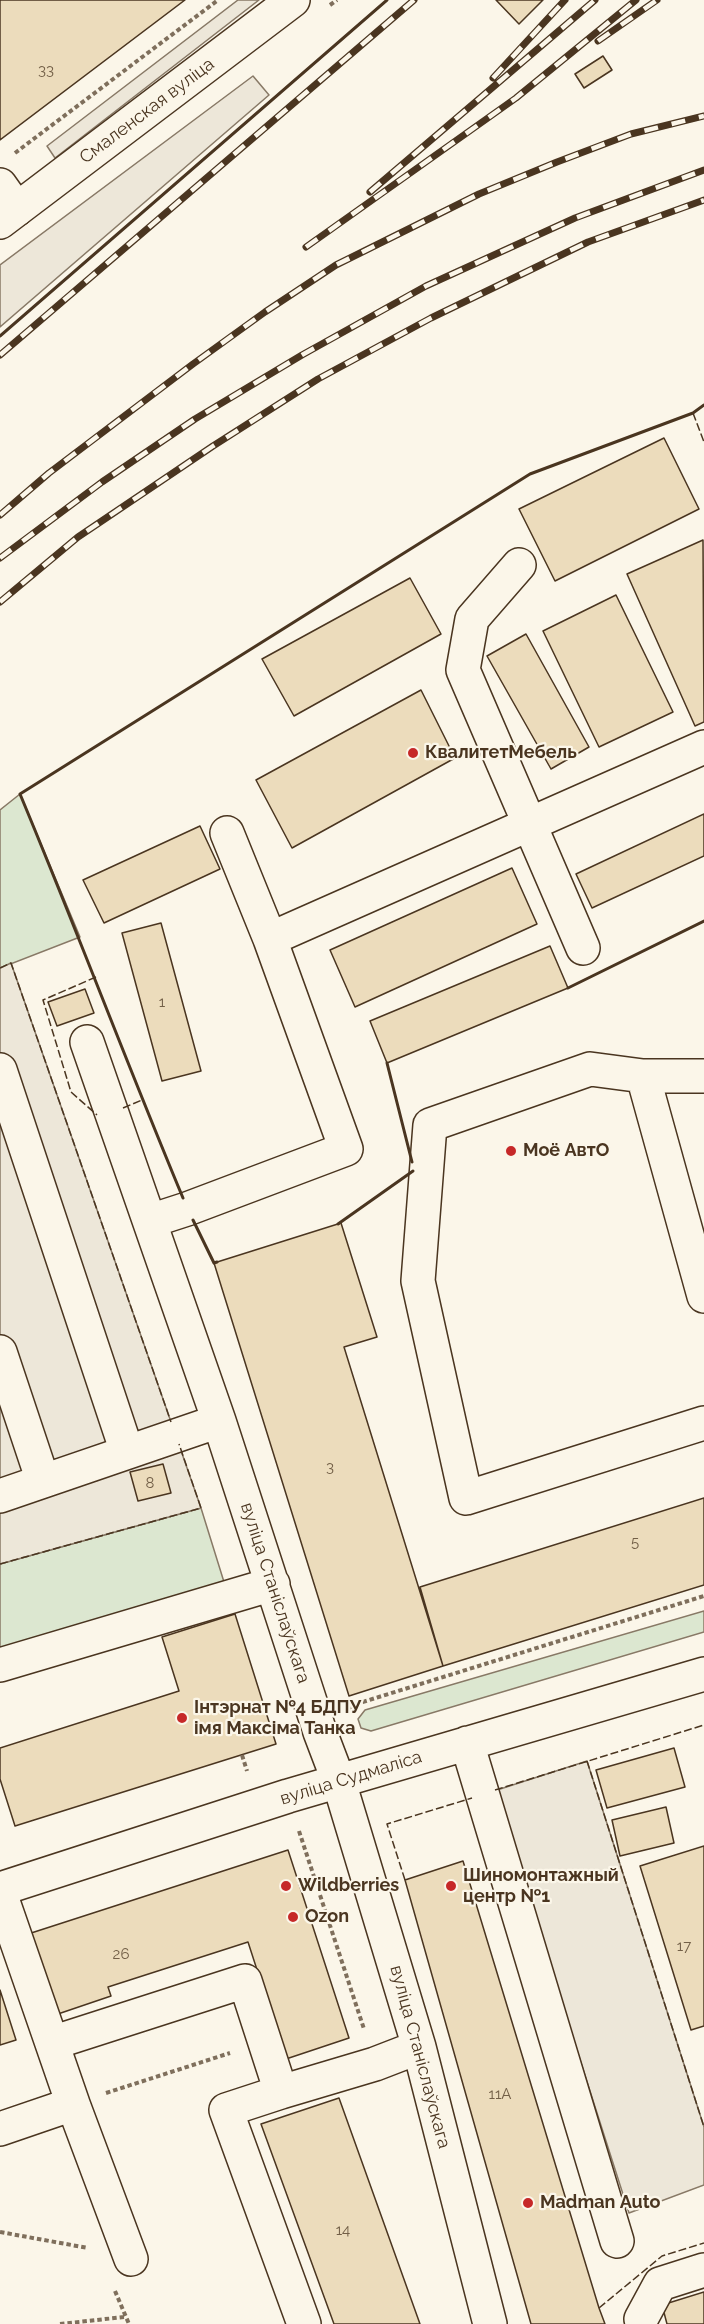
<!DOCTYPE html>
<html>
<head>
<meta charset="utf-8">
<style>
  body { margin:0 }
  canvas { display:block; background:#fbf6e9 }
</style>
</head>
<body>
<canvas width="704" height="2324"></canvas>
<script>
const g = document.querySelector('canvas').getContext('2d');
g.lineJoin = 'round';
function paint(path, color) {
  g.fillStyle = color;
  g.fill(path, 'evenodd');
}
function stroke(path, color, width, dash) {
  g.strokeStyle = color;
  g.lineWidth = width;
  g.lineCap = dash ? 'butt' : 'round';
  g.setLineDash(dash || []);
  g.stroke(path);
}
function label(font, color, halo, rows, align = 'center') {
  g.font = font + ' Raleway,sans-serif';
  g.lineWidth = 4.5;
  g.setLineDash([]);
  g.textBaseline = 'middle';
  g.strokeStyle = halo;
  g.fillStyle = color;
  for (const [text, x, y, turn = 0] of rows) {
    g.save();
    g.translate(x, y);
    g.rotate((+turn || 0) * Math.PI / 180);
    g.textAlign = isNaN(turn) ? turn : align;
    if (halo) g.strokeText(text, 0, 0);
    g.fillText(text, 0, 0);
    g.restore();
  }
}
const green = new Path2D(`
  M20,794L80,937L0,968V810Z
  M201,1508L224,1582L0,1649V1564Z
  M704,1611V1632L371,1731L361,1728L358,1719L365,1710Z`);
const parking = new Path2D(`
  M238,0H259L55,158L47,146Z
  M253,76L269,95L0,327V265Z
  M11,963L201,1508L0,1564V968Z
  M587,1761L704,2127V2185L629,2213L494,1791Z`);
const building = new Path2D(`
  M0,0H185L0,140Z
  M496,0H543L519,24Z
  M603,56L612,70L584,88L575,74Z
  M664,438L699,509L555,581L519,509Z
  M703,540L704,722L695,726L627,574Z
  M410,578L441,634L294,716L262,659Z
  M616,595L673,712L599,747L543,631Z
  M526,634L589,747L551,769L487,656Z
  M421,690L455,758L292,848L256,780Z
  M704,814V856L592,908L576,874Z
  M200,826L220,869L104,923L83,880Z
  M512,868L537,924L355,1007L330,950Z
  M161,923L201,1071L162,1081L122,933Z
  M550,946L568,988L387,1063L370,1021Z
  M85,989L94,1013L57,1026L48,1002Z
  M341,1223L377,1337L344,1347L443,1666L349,1696L214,1263Z
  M163,1464L171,1493L138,1501L130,1472Z
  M704,1498V1585L443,1666L420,1587Z
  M235,1614L276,1744L15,1826L0,1779V1748L179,1691L162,1637Z
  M674,1748L685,1787L607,1808L596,1770Z
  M666,1807L674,1843L620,1856L612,1820Z
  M704,1846V2026L691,2030L640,1866Z
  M288,1850L349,2038L274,2063L272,2016L248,1942L108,1987L111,1996L52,2016L25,1935Z
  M463,1861L599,2308L605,2324H531L405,1880Z
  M0,1990L16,2040L0,2045Z
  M339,2098L420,2324H334L261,2124Z
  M704,2292V2324H667L662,2305Z`);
const path = new Path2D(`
  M330,5L337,0
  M15,153L218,0
  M352,1710L353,1705L704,1596
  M242,1755L247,1771
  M299,1831L364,2029
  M106,2093L230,2053
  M0,2232L88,2248
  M115,2291L129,2324
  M60,2324L124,2317`);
const minor = new Path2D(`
  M0,185L17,209
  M519,565L472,619L463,670L583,948
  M227,833L270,939
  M87,1042L219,1421L320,1732L339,1782L419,2047L490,2324
  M0,1070L127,1452
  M643,1076L590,1069L430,1125L418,1281L466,1498L704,1423
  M704,1076H643L704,1296
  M150,1221L187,1209L346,1149L270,939L704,747
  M0,1352L43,1481
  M0,1496L219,1421
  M0,1665L273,1584
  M467,1743L617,2241
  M0,1889L288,1796L704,1674
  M0,1893L73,2104
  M52,2043L245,1981L281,2092L375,2064L419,2047
  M281,2092L226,2110L304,2324
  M0,2129L73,2104L131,2259
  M641,2319L660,2284L704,2270`);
const major = new Path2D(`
  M0,222L293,0`);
const rail = new Path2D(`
  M598,41L657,0
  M493,78L565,0
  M370,192L595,0
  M306,247L516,98L636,0
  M0,355L414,0
  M0,515L49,473L193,364L265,312L336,265L479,194L557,162L631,134L704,116
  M0,558L102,482L195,419L302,355L426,286L575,218L704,170
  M0,602L78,537L213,446L318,379L431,318L588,242L704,200`);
const fence = new Path2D(`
  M693,413L704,442
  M0,968L11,963L171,1422
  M96,977L43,1000L71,1092L97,1115
  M123,1108L142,1100
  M0,1564L201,1508L179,1444
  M587,1761L704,2127
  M495,1790L704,1725
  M405,1880L387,1824L472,1798
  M599,2308L662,2256L704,2243`);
const wall = new Path2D(`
  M0,336L387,0
  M568,988L704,921
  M387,1063L412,1162
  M183,1198C127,1064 76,928 20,794L530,474L693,413L704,405
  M193,1220L214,1263L217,1262
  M338,1224L413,1171`);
const markers = [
  [413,753,6,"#c62828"],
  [511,1151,6,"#c62828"],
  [182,1718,6,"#c62828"],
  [286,1886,6,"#c62828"],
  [451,1886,6,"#c62828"],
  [293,1917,6,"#c62828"],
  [528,2203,6,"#c62828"]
];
const numberNames = [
  ["33",46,70],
  ["1",162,1002],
  ["3",330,1467],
  ["8",150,1483],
  ["5",635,1542],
  ["17",684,1946],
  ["26",121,1954],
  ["11А",500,2094],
  ["14",343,2230]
];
const streetNames = [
  ["Смаленская вуліца",147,111,-37],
  ["вуліца Станіслаўскага",275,1593,72],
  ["вуліца Судмаліса",351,1778,-17],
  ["вуліца Станіслаўскага",420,2057,75]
];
const poiNames = [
  ["КвалитетМебель",425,753],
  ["Моё АвтО",523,1151],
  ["Інтэрнат №4 БДПУ",194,1708],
  ["імя Максіма Танка",194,1729],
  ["Шиномонтажный",463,1876],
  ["центр №1",463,1897],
  ["Wildberries",298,1886],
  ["Ozon",305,1917],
  ["Madman Auto",540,2203]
];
paint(green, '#dce7d0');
stroke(green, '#887966', 1.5);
paint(parking, '#ede7d9');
stroke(parking, '#887966', 1.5);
paint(building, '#ecdcbc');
stroke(building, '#4a3520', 1.5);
stroke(minor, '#4a3520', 36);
stroke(major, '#4a3520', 36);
stroke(path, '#7f6f5c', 4, [4.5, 3]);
stroke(minor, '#fbf6e9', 33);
stroke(major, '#fbf6e9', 33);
stroke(rail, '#4a3520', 7);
stroke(rail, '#fbf6e9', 4.5, [14]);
stroke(fence, '#4a3520', 1.5, [8, 3]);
stroke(wall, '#4a3520', 3);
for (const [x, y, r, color] of markers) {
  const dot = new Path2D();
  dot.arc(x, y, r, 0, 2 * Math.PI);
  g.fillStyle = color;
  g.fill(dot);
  stroke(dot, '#fbf6e9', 2);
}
label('15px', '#725f47', null, numberNames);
label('18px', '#4a3520', '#fbf6e9', streetNames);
label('bold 18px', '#4a3520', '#fbf6e9', poiNames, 'left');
</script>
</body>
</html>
